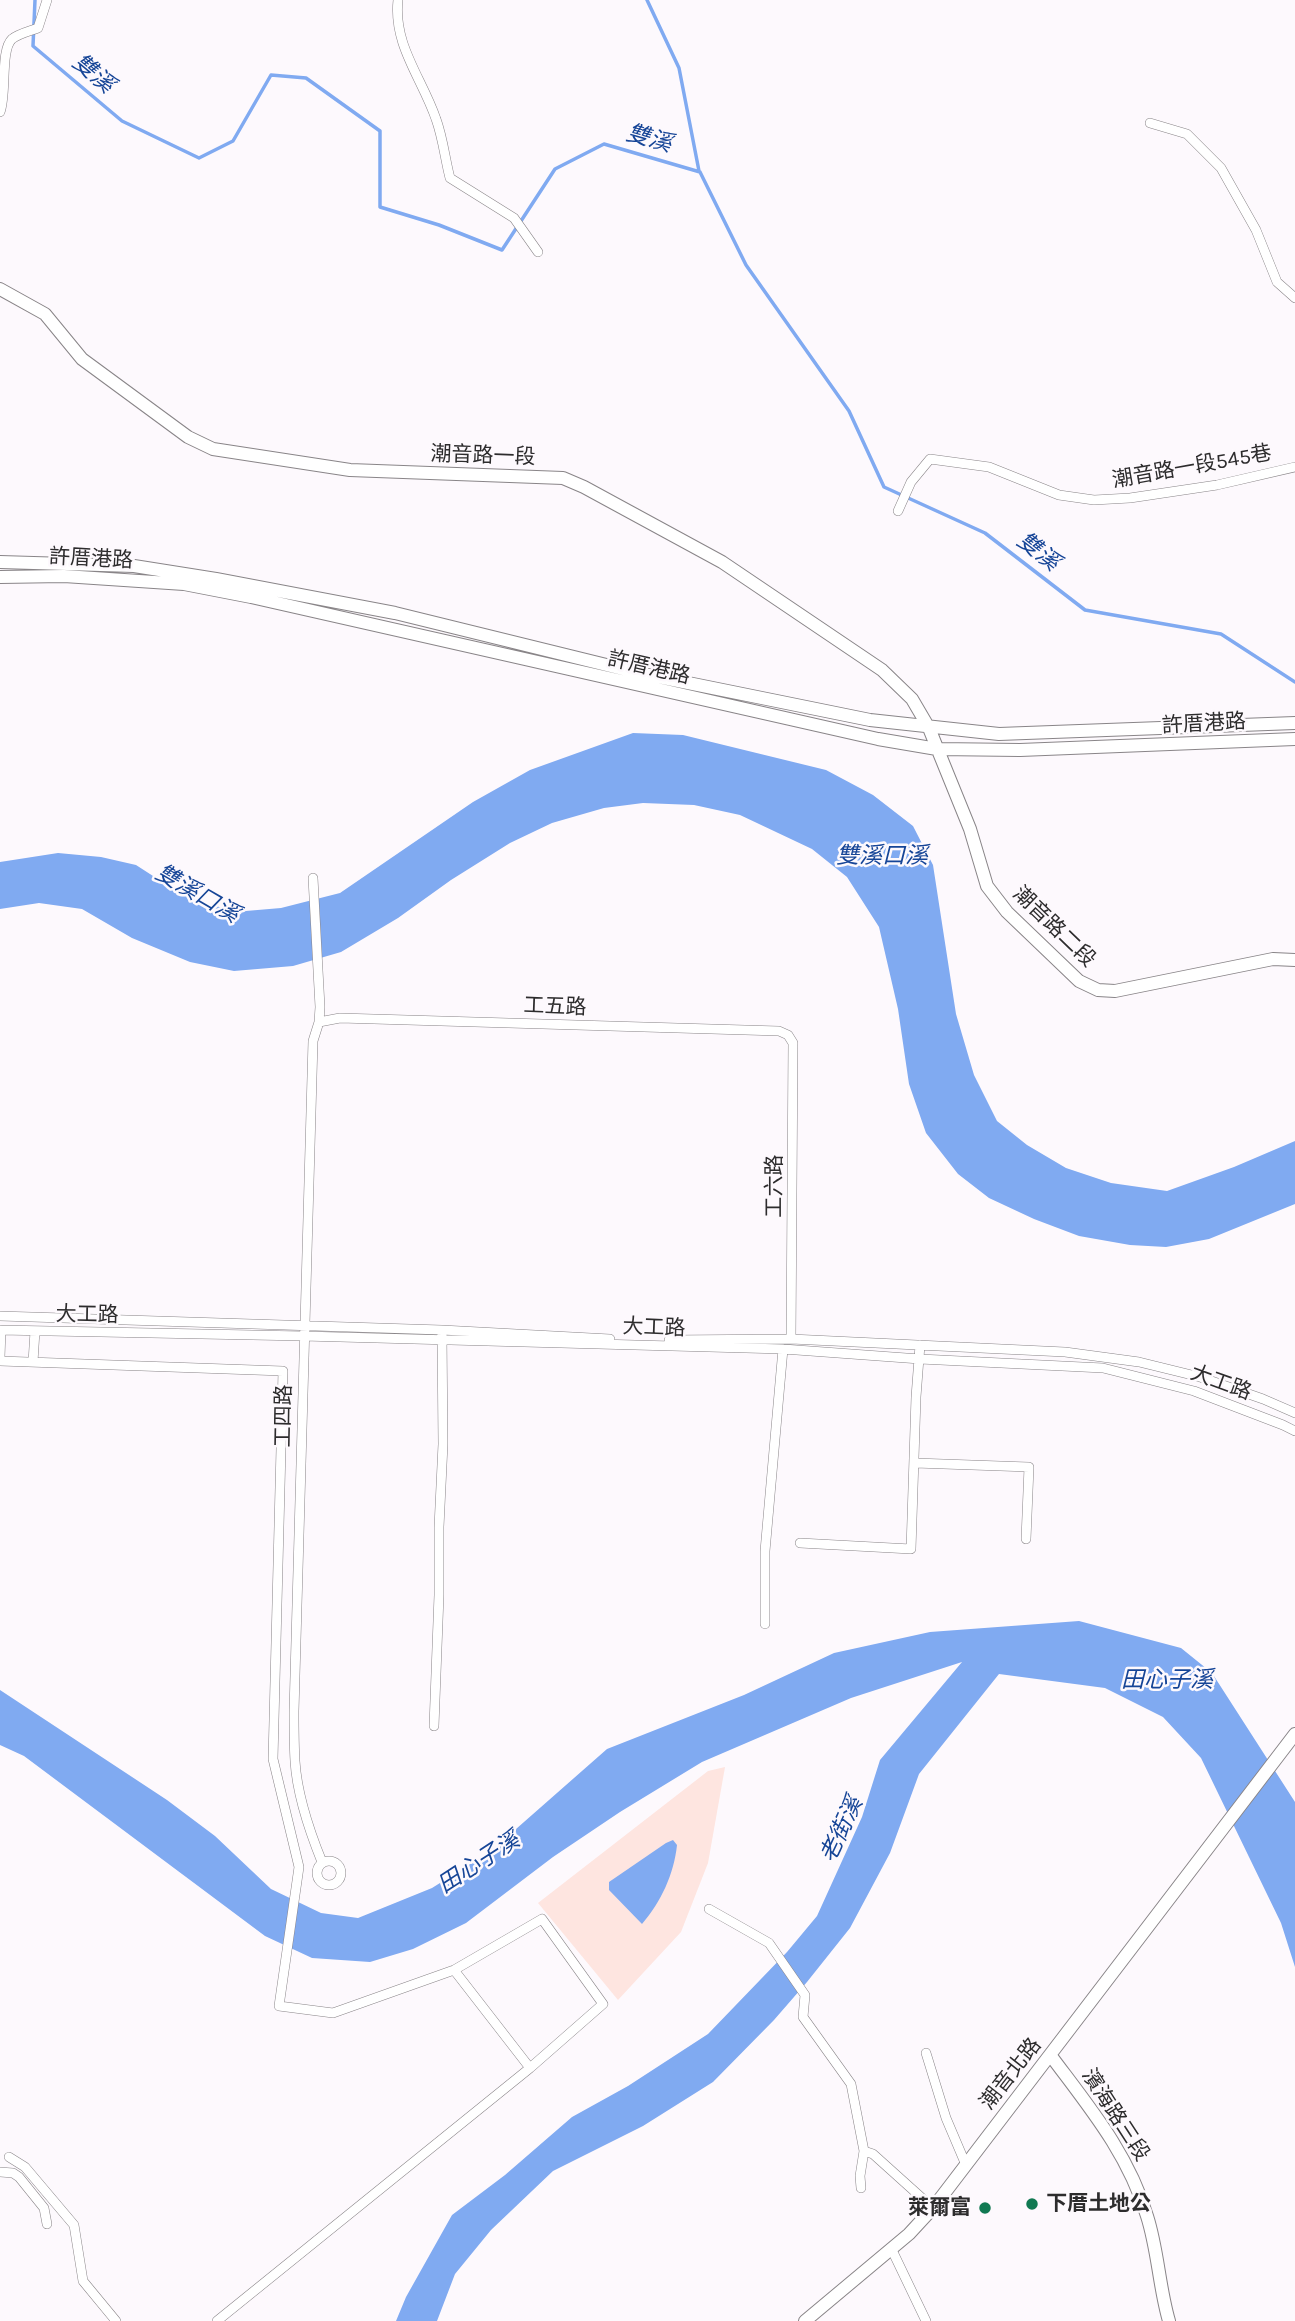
<!DOCTYPE html>
<html>
<head>
<meta charset="utf-8">
<style>
  body { margin:0 }
  canvas { display:block; background:#fdf9fd }
</style>
</head>
<body>
<canvas width="1295" height="2321"></canvas>
<script>
const g = document.querySelector('canvas').getContext('2d');
g.lineJoin = 'round';
function paint(path, color) {
  g.fillStyle = color;
  g.fill(path, 'evenodd');
}
function stroke(path, color, width, dash) {
  g.strokeStyle = color;
  g.lineWidth = width;
  g.lineCap = dash ? 'butt' : 'round';
  g.setLineDash(dash || []);
  g.stroke(path);
}
function label(font, color, halo, rows, align = 'center') {
  g.font = font + ' Karla,"Noto Sans TC",sans-serif';
  g.lineWidth = 5;
  g.setLineDash([]);
  g.textBaseline = 'middle';
  g.strokeStyle = halo;
  g.fillStyle = color;
  for (const [text, x, y, turn = 0] of rows) {
    g.save();
    g.translate(x, y);
    g.rotate((+turn || 0) * Math.PI / 180);
    g.textAlign = isNaN(turn) ? turn : align;
    if (halo) g.strokeText(text, 0, 0);
    g.fillText(text, 0, 0);
    g.restore();
  }
}
const green = new Path2D(`
  M725,1767L708,1863L681,1932L618,2000L538,1903L708,1771Z`);
const water = new Path2D(`
  M633,733L683,735L826,770L873,795L913,826L933,865L956,1014L974,1075L997,1121L1027,1145L1066,1168L1111,1183L1167,1191L1234,1167L1295,1141V1204L1209,1239L1166,1247L1130,1245L1079,1236L1034,1219L989,1198L958,1174L926,1133L909,1084L898,1009L879,927L847,877L812,849L740,815L694,805L643,803L604,808L552,823L510,843L451,880L398,918L341,952L293,966L234,971L190,962L132,938L82,909L39,903L0,909V862L58,853L101,857L136,865L181,894L234,912L281,908L340,893L473,802L530,770Z
  M1079,1621L1181,1648L1212,1673L1295,1802V1967L1281,1923L1201,1758L1163,1717L1105,1688L999,1674L919,1774L890,1853L850,1928L807,1982L774,2020L713,2082L643,2126L553,2171L491,2230L455,2274L437,2321H396L406,2297L452,2215L505,2175L572,2117L628,2086L708,2034L787,1952L817,1916L862,1817L880,1760L962,1662L851,1698L702,1762L620,1812L553,1857L466,1923L413,1949L370,1962L312,1958L265,1936L24,1756L0,1745V1690L167,1800L215,1836L271,1889L321,1913L358,1918L432,1888L491,1851L607,1749L744,1695L834,1653L930,1632Z
  M673,1840L677,1845C674,1874 661,1902 642,1924L609,1890V1882L666,1843Z`);
const stream = new Path2D(`
  M35,0L33,46L122,121L199,158L233,141L271,75L306,78L380,131V207L439,225L502,250L555,169L604,144L700,172L746,265L849,411L884,487L985,533L1085,610L1221,634L1295,682
  M647,0L679,68L699,171`);
const street = new Path2D(`
  M398,0C393,45 422,78 436,119C443,138 445,159 450,178L514,218L538,252
  M0,112C7,94 0,50 12,39C18,34 30,31 38,28L47,0
  M1150,123L1187,134L1221,168L1256,230L1277,282L1295,298
  M898,511L911,482L930,459L989,467L1059,495L1094,500L1130,498L1217,485L1295,467
  M313,878L320,1007L319,1022L313,1041L294,1711C294,1727 294,1744 295,1761C297,1795 309,1830 322,1862
  M319,1022L340,1018L779,1031L788,1035L793,1043L791,1339
  M0,1316L442,1330L610,1339
  M0,1330L303,1336L783,1349L920,1359L1103,1368L1194,1391L1283,1425L1295,1431
  M669,1340L791,1339L1065,1352L1139,1362L1200,1377L1263,1399L1295,1413
  M0,1357L1,1330
  M0,1361L283,1371L273,1759L299,1867L279,2006L333,2013L454,1970L542,1919L603,2004L530,2068L217,2321
  M33,1362L35,1331
  M915,1463L1029,1467L1026,1539
  M800,1543L911,1549L916,1397L920,1345
  M765,1624V1551L783,1349
  M434,1726L439,1595V1527L443,1444L442,1335
  M317 1873a12 12 0 1 1 24 0a12 12 0 1 1-24 0Z
  M709,1909L769,1943L805,1995L803,2017L851,2084L864,2151L860,2176L861,2188
  M454,1970L530,2068
  M926,2053L946,2118L966,2165
  M864,2151L873,2154L933,2208
  M9,2157L25,2167L74,2225L83,2281L116,2321
  M0,2172L13,2173L19,2177L44,2208L47,2224
  M891,2248L926,2321`);
const secondary = new Path2D(`
  M0,289L45,314L82,359L188,437L213,449L350,470L563,478L584,487L722,562L882,670L912,699L929,728L970,829L987,886L1007,912L1079,981L1098,990L1115,991L1273,959L1295,960
  M0,562L134,566L216,579L395,613L639,673L870,720L999,734L1295,723
  M0,577L64,576L184,584L251,597L878,739L937,749L1020,750L1295,739
  M1051,2056C1089,2107 1128,2153 1147,2216C1158,2250 1159,2287 1169,2321
  M805,2321L909,2234L933,2208L1295,1734`);
const markers = [
  [1032,2204,7,"#117952"],
  [985,2208,7,"#117952"]
];
const streetNames = [
  ["潮音路一段",483,456,2],
  ["潮音路一段545巷",1192,467,-10],
  ["許厝港路",91,559,3],
  ["許厝港路",649,668,13],
  ["許厝港路",1204,724,-3],
  ["潮音路二段",1054,927,44],
  ["工五路",555,1007,2],
  ["工六路",775,1186,-90],
  ["大工路",87,1315,1],
  ["大工路",654,1328,2],
  ["大工路",1221,1383,20],
  ["工四路",284,1416,-89],
  ["潮音北路",1011,2074,-52],
  ["濱海路三段",1115,2115,57]
];
const poiNames = [
  ["下厝土地公",1046,2204],
  ["萊爾富",971,2208,"right"]
];
const waterNames = [
  ["雙溪",93,74,40],
  ["雙溪",649,139,16],
  ["雙溪",1038,552,38],
  ["雙溪口溪",882,856],
  ["雙溪口溪",197,894,30],
  ["田心子溪",1167,1680],
  ["老街溪",842,1830,-65],
  ["田心子溪",479,1863,-33]
];
paint(green, '#fee5e0');
paint(water, '#80aaf1');
stroke(stream, '#80aaf1', 3.5);
stroke(street, '#898588', 10);
stroke(secondary, '#898588', 14);
stroke(street, '#fff', 9);
stroke(secondary, '#fff', 12);
for (const [x, y, r, color] of markers) {
  const dot = new Path2D();
  dot.arc(x, y, r, 0, 2 * Math.PI);
  g.fillStyle = color;
  g.fill(dot);
  stroke(dot, '#fdf9fd', 2.5);
}
label('21px', '#2d2c2d', '#fdf9fd', streetNames);
label('bold 21px', '#2d2c2d', '#fdf9fd', poiNames, 'left');
label('italic 23px', '#164597', '#fdf9fd', waterNames);
</script>
</body>
</html>
